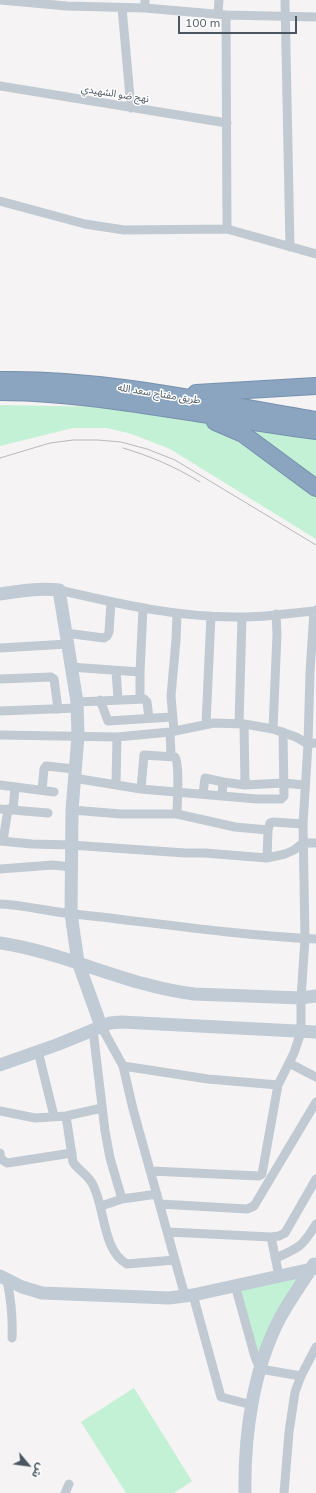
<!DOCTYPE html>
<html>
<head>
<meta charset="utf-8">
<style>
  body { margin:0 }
  #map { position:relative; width:316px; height:1493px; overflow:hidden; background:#f5f3f3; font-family:Mulish,"Noto Sans Arabic",sans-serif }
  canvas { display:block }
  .north { position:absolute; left:8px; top:1445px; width:40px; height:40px; -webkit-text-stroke:3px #fff; paint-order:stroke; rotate:119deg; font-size:11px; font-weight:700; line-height:16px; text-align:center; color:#4a5661 }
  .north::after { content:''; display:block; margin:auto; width:14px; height:18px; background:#4a5661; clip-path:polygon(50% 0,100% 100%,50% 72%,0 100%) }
  .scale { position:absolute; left:178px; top:16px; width:119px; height:18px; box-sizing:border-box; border:2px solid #4a5661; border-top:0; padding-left:5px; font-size:12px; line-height:14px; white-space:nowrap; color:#4a5661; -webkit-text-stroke:3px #fff; paint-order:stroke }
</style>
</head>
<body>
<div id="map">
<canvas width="316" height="1493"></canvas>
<div class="north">ش</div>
<div class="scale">100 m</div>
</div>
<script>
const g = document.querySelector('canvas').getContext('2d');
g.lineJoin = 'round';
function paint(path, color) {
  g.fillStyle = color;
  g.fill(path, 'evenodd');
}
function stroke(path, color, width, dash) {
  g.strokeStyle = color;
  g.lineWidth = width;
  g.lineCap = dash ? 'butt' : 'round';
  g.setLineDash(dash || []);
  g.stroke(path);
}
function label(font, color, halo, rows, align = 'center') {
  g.font = font + ' Mulish,"Noto Sans Arabic",sans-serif';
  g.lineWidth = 3;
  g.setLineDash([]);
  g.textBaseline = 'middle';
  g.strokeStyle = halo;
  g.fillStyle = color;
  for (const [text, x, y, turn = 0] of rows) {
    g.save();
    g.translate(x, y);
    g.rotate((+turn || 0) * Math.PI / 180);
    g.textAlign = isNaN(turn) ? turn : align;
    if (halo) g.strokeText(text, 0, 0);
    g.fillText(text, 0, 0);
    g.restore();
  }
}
const green = new Path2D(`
  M0,405L109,407L240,426L316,440V539L170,449L132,434L107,428H73L0,446Z
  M304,1272L261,1363L239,1287Z
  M134,1388L192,1481L174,1493H126L81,1422Z`);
const street = new Path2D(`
  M0,0L67,6L145,8
  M145,0V8L226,15
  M285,0L290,247
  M122,8L131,108
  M218,14L219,0
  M0,86L227,123
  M0,201L85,224L124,230L227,229L316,254
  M227,229L226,15L316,17
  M59,590C119,604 180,618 242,617C266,617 290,613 314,611
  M65,633L104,638L107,636L109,632L111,602
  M0,648L68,644
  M70,667L140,672
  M116,671L118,699
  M0,679L51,677L54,679L58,709
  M140,699V672L143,608
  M100,700L108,721L172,717
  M77,702L144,699L147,702L149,718
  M0,711L77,708
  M206,724L211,616
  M239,724L242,617
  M244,724L245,785
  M273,729L277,634L276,614
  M174,731L171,696L176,640L177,614
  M170,732L171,756
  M0,735L117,737L170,732L214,723L244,724L273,729L296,737L308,744L316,743
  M74,778L141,789L257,799H281L284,796L283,732
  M0,785L54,792
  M116,785L117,737
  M141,789L144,755L175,757C180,764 177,803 177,814
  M42,790L44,769L46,766L74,769
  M203,794L205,778L223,782
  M222,796L223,782L245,785L283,783L305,785
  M0,809L48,813
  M13,810L15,787
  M72,810L121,814H177L235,827L268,830
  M0,841L32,844L71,845L185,853H205L267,858L285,854L294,850L303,843H316
  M3,841L8,809
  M267,858L268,830L270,823L273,822L303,824
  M0,869L53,865L71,867
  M0,904C25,905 50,912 75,914C155,923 236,935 316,939
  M101,1026L123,1066L133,1109L185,1296
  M93,1030L105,1131L110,1158L122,1199
  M38,1051L54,1116
  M289,1063L316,1077
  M123,1066L208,1079L278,1085
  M0,1111L35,1118L66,1116L102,1108
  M66,1116L73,1162C78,1170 87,1174 92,1183C105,1205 102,1251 127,1264L175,1260
  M0,1153L1,1159L7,1163L72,1153
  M151,1171L259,1176L262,1174L278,1085L294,1053L301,1032V998L305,939L303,824L308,744L310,672L314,611L316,610
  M160,1204L247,1209L254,1206L316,1102
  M101,1206L122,1199L157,1194
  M168,1232L271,1237L279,1236L285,1233L316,1179
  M271,1237L279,1276
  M276,1258C299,1248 303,1246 316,1224
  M7,1280C11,1300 13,1318 12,1338
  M235,1285L255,1357L260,1369L301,1376
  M193,1295L221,1397L252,1405
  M65,1493L69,1484
  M284,1493L289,1432L295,1392L301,1376L316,1347`);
const secondary = new Path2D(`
  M0,594C20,591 38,588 59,590L77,702L78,736L72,810L71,914L78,962L101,1026
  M0,943C67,953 127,986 194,994L301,998L316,996
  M0,1065L59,1044L110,1023L121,1022L316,1032
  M0,1276L22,1287L42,1293L169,1298L193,1295L316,1268
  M245,1493C244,1436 253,1369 280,1318C290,1299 303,1282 314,1264`);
const highway = new Path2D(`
  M0,380C106,378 212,403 316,420
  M0,392C38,392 77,396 115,401C182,410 249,422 316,431
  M196,393L316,386
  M215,422L243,434L316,488`);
const tram = new Path2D(`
  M123,448C150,456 176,467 200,482
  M0,458L50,443L73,440H98L121,442L147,449L175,460L316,545`);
const streetNames = [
  ["نهج ضو الشهيدي",115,94,9],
  ["طريق مفتاح سعد الله",159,394,9]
];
paint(green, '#c3f1d5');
stroke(highway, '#7690ad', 18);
stroke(street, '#c1cad2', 9);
stroke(secondary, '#c1cbd6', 13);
stroke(highway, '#8ba5c1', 16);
stroke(tram, '#b5b8bd', 1);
label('10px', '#4a5661', '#fff', streetNames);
</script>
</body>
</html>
